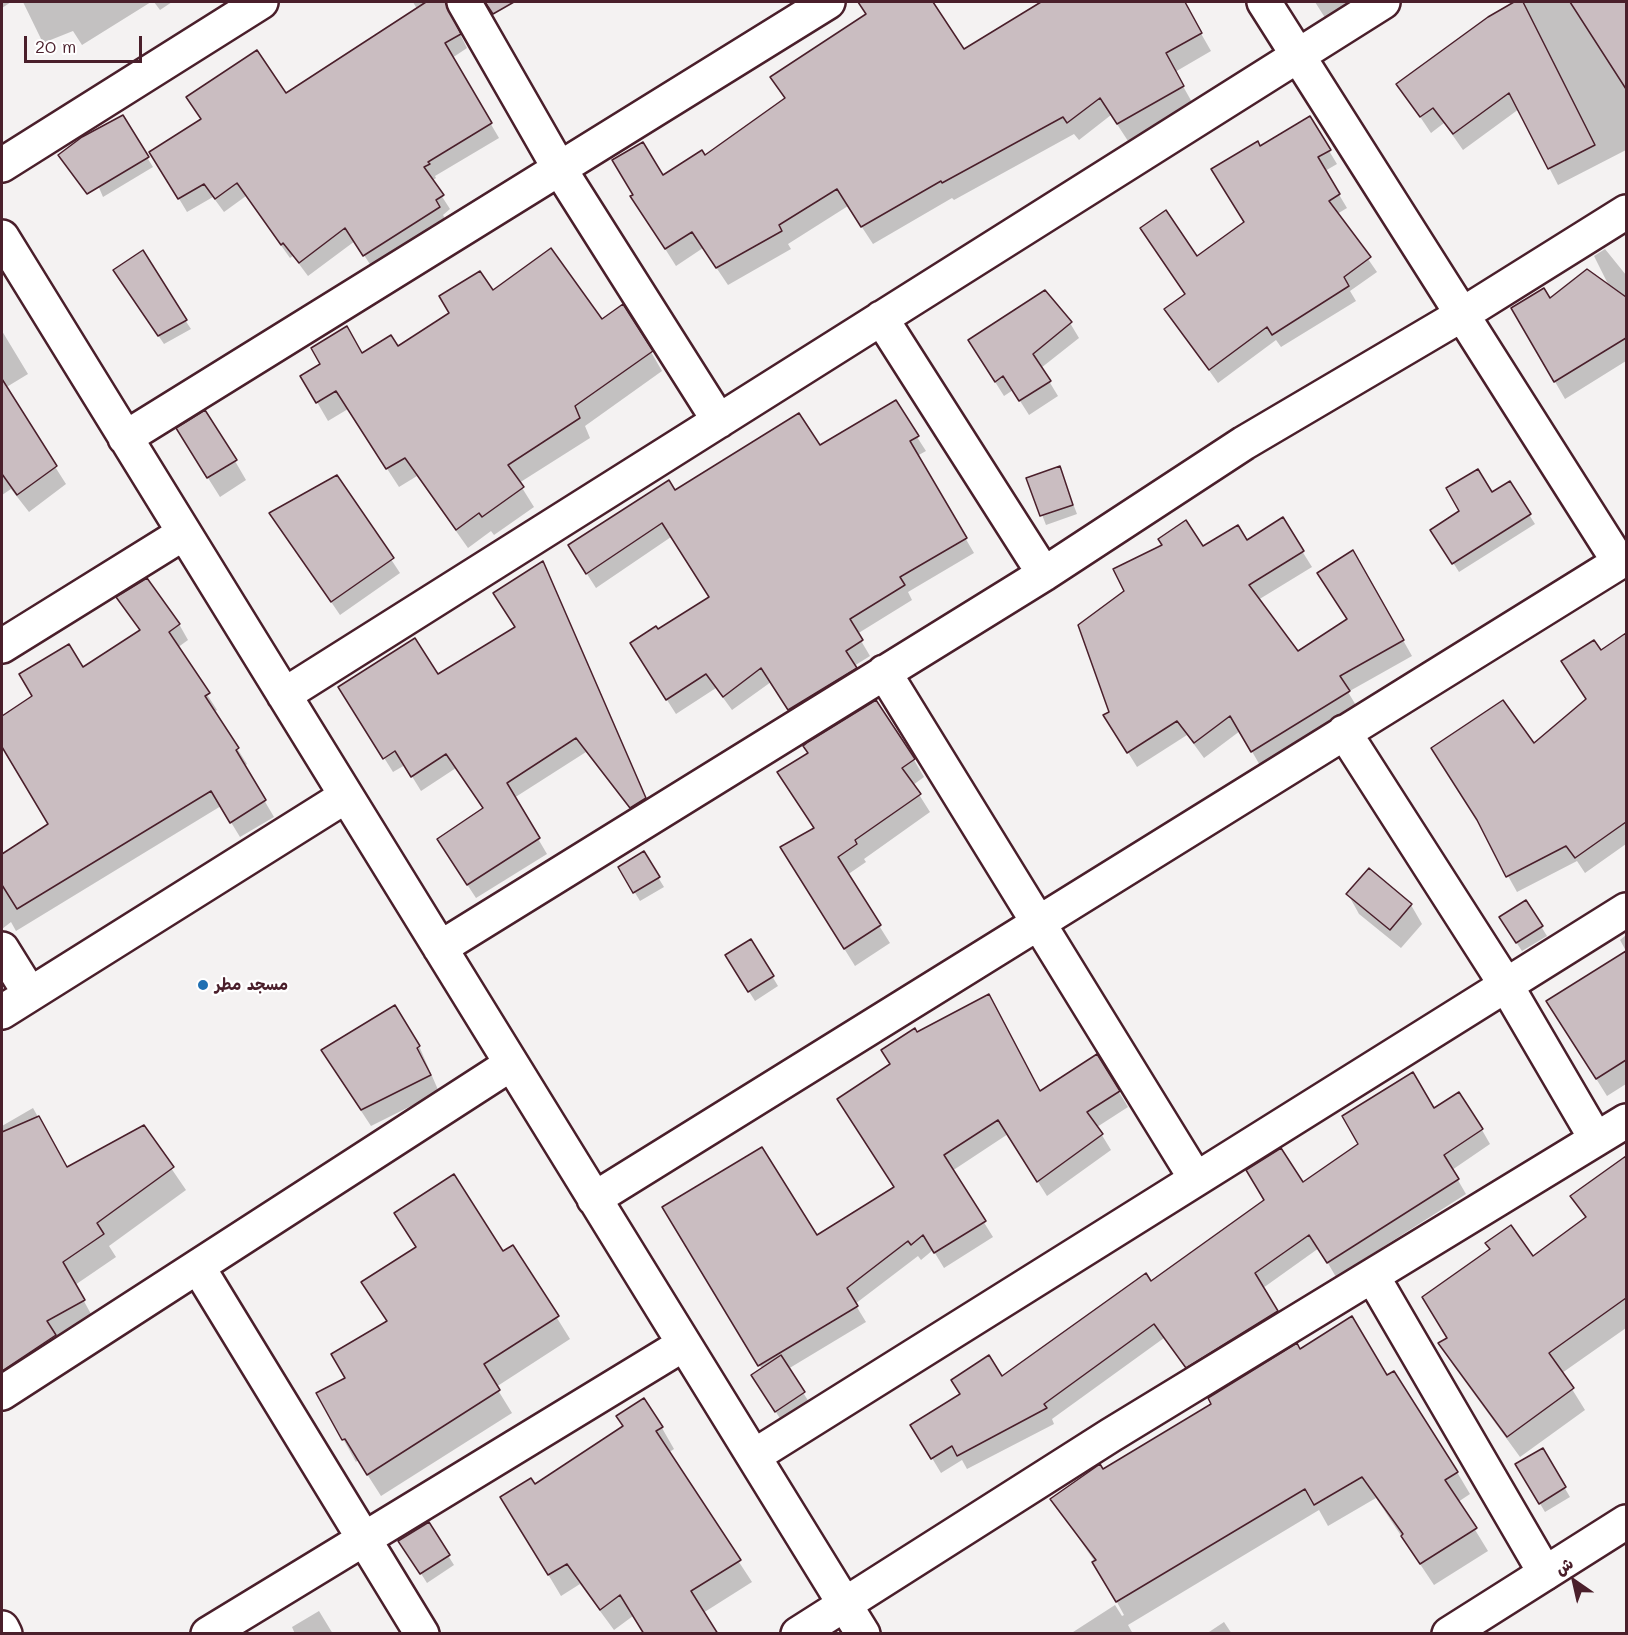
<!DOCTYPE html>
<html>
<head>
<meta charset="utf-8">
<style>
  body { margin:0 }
  #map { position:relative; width:1628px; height:1635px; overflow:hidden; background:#f4f2f2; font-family:Mali,"Playpen Sans Arabic",sans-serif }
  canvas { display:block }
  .frame { position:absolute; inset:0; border:3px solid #4a1f2b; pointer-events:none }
  .north { position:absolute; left:1544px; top:1551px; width:60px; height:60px; -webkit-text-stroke:4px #fff; paint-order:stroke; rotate:326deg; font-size:16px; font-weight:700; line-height:24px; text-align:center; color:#4a1f2b }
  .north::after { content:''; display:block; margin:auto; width:21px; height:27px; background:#4a1f2b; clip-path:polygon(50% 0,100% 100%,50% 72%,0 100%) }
  .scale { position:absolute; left:24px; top:36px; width:118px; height:27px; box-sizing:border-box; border:3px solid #4a1f2b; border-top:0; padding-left:8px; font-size:18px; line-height:21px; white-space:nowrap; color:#4a1f2b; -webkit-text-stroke:4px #fff; paint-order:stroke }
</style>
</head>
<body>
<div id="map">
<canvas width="1628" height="1635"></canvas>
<div class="frame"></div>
<div class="north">ش</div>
<div class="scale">20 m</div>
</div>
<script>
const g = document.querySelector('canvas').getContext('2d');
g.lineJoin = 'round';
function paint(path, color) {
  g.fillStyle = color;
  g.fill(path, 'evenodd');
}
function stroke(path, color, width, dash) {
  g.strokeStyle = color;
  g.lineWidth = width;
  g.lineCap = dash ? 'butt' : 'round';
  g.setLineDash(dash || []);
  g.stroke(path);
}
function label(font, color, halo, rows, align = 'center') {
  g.font = font + ' Mali,"Playpen Sans Arabic",sans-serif';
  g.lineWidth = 4.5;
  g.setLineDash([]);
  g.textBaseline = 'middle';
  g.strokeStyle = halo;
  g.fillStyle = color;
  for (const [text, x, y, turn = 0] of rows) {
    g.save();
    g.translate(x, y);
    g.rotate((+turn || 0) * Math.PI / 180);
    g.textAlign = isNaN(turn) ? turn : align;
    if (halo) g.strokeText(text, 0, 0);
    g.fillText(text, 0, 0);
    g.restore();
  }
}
const shadow = new Path2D(`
  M2,2H11L2,8Z
  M23,2H151L82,45L73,31L43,43Z
  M154,2H172L160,10Z
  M413,2H463L456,6L452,18L467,48L452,58L499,138L435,176L436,178L432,181L450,209L443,215L447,222L373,269L355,241L308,276L293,256L290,258L246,196L224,212L213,197L187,212L151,152L285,96L417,9Z
  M859,2H931L964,51L1040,2H1106L1111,9L1118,2H1183L1211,51L1175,72L1193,104L1128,141L1111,115L1079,140L1074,134L954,200L952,198L873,244L848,206L788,244L791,249L728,285L703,248L676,266L643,214L662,177L705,157L785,99L772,78L867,15Z
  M1315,2H1380L1336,35Z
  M1517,2L1520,5L1526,2H1626V150L1558,185L1519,109L1463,150L1444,123L1431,133L1398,84L1489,18Z
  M122,117L153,167L103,197L80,143Z
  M1309,118L1337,164L1325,171L1347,208L1337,214L1377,272L1350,291L1356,301L1281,347L1276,340L1218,383L1166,310L1186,295L1196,258L1246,223L1260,147Z
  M1605,249L1626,275V361L1565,399L1513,309L1609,286L1594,256Z
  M120,279L185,320L191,329L164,344Z
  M493,293L602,321L651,352L662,371L585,426L590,438L519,483L534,507L494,535L491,531L468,548L417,476L399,487L348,409L328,421L302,376L362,355L398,348Z
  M1070,323L1079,338L1041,368L1058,396L1029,415L1013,390L1004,396L978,355Z
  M2,331L28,374L5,388L66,484L29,512L11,489L2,495Z
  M917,437L926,451L917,456L974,553L908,592L912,600L857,634L870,656L854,666L864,683L798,724L771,682L732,710L716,688L676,714L640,658L658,631L710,598L671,537L596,588L578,560L674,492L819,447Z
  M189,448L235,461L246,480L220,497Z
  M1059,467L1077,514L1046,525L1028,479Z
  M337,477L400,573L340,615L271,514Z
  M1509,483L1535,524L1459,572L1438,539Z
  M1282,519L1312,567L1258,600L1297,653L1348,620L1353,552L1412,656L1348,692L1357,707L1261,767L1240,731L1204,758L1187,735L1137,767L1114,730L1111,713L1202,548L1247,542Z
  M543,563L653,814L640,822L586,752L514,798L547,854L476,898L447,854L484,809L456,768L421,791L405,765L393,772L349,702L437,676L516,628Z
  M118,598L179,624L188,640L177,648L217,710L214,712L247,764L244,766L274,817L240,837L221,806L16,931L11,922L2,929V856L50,825L2,745V717L141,632Z
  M1626,635V844L1585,873L1577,861L1517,892L1508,876L1534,745L1587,700L1600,652Z
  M914,760L924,777L913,785L930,812L864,859L866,862L847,875L890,943L855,966L792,865L815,829L789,790Z
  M643,853L664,887L640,901L620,868Z
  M1348,894L1411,905L1422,924L1401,948L1359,914Z
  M1526,902L1547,936L1522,951L1506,927Z
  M1626,935V951L1620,940Z
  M751,941L778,986L755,1001L732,965Z
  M1626,953V1084L1607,1096L1548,1002Z
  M917,1034L1040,1092L1097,1056L1128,1107L1097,1127L1111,1150L1047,1196L1008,1134L952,1171L993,1237L944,1268L933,1250L921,1260L918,1256L855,1304L866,1322L788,1369L809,1402L781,1420L758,1384L762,1369L673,1223L817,1237L895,1188L892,1065Z
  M419,1046L439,1092L371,1126L332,1067Z
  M33,1108L67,1169L143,1127L186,1190L109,1246L116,1257L75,1285L96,1323L2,1402V1243L47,1216L40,1203L2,1221V1126Z
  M1433,1110L1482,1130L1490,1144L1452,1170L1466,1194L1336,1277L1319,1248L1263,1288L1285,1327L1195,1381L1164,1338L1052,1419L1054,1424L967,1469L962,1460L941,1473L912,1425L1002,1378L1302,1184Z
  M1614,1167L1626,1181V1328L1562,1373L1585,1410L1520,1457L1453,1365L1441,1344L1532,1258L1586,1219L1572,1196Z
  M396,1213L502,1253L513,1247L570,1339L496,1387L512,1413L381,1496L358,1460L356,1462L318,1394L347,1378L388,1322L376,1304L417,1248Z
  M1300,1351L1387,1377L1457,1472L1470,1494L1458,1502L1488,1551L1434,1585L1376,1498L1328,1526L1319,1510L1128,1625L1133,1634H1070L1115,1605L1122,1616L1124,1615L1095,1562L1052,1499Z
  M662,1428L674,1449L668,1453L752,1582L703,1613L633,1616L614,1630L580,1584L561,1596L515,1519L534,1486Z
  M1542,1450L1570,1497L1545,1512L1517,1465Z
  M428,1524L454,1565L427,1583L406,1550Z
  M319,1611L333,1634H295L292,1627Z
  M1224,1622L1232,1634H1206Z`);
const building = new Path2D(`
  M426,2H445L461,34L445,43L492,123L428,162L430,164L424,167L444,195L436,200L440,207L363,256L345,228L299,263L283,243L281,245L237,183L215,199L204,184L178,199L149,152L201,119L186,97L257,50L286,93Z
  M485,2H514L493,14Z
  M858,2H933L964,49L1041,2H1185L1202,33L1166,53L1184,86L1117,124L1100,98L1067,123L1063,117L942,183L941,181L861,227L837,189L779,225L782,231L716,268L692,232L665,249L630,196L633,195L612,160L643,142L663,175L702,150L705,155L785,98L770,77L866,14Z
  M1514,2H1523L1595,145L1548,169L1509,93L1453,134L1433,108L1420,117L1396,84L1488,17Z
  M1570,2H1626V89Z
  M123,115L149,157L87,194L58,155L82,137Z
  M1310,116L1331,150L1318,157L1340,194L1329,201L1371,257L1344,277L1349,286L1272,335L1267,327L1209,370L1164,309L1185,294L1140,228L1166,210L1197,256L1244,222L1211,169L1258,141L1260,146Z
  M551,248L602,319L623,304L653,351L575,406L580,418L508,465L524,487L482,517L479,513L456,530L405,458L386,469L336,391L316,403L300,376L320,364L311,348L347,326L362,353L391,335L398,346L449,313L439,296L480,271L493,290Z
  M143,250L187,320L158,336L113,270Z
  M1587,269L1626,297V338L1554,382L1511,308L1544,288L1550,298Z
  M1045,290L1072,322L1033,354L1051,381L1019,401L1003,376L995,382L968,340Z
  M2,379L57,466L17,495L2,474Z
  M896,400L919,436L910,441L967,538L900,577L905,585L850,619L863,640L846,651L857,668L788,710L761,668L723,697L706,674L666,700L630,643L656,626L658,629L709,597L662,523L586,574L568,545L669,480L675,490L799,413L820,445Z
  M205,410L237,460L207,478L176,428Z
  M1060,466L1073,505L1040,516L1026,478Z
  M1478,469L1492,492L1510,481L1531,514L1452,564L1430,530L1459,511L1446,488Z
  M337,475L394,558L331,602L269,513Z
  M1283,517L1304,551L1249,585L1298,651L1347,619L1317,573L1353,550L1404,640L1340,676L1350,691L1251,752L1230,716L1194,743L1177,721L1127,753L1103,715L1109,712L1078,625L1124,591L1113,569L1162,545L1158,539L1186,520L1203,546L1238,525L1247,540Z
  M543,561L646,798L630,808L576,738L507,783L540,838L467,885L437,839L483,808L446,754L411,777L395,751L383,759L338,687L415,638L438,674L515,627L493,593Z
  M147,578L180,624L169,632L210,693L205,696L239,748L236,750L266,800L230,823L211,791L17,909L2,885V854L48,824L2,747V716L32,696L19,674L69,644L83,667L140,630L116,597Z
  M1626,633V822L1575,858L1566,846L1506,877L1477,820L1431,748L1503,700L1534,743L1586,699L1561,661L1594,640L1601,650Z
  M876,700L915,759L902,768L921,794L855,840L857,844L838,857L881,925L844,949L780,847L814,828L777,772L808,753L803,746L808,742Z
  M644,851L660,877L633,893L618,867Z
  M1369,868L1412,904L1390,930L1346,894Z
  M1526,900L1543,926L1516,943L1499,917Z
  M751,939L774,976L748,992L725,955Z
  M1626,951V1060L1596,1079L1546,1001Z
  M989,994L1040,1091L1097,1054L1120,1091L1087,1112L1103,1134L1037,1182L998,1120L944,1155L986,1221L934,1253L923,1235L911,1245L908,1241L847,1288L858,1306L758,1366L662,1207L762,1147L817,1235L894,1187L837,1099L890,1064L881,1050L915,1028L917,1032Z
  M395,1005L420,1046L417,1048L431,1075L361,1110L321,1050Z
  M1413,1072L1434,1108L1459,1092L1483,1129L1444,1155L1459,1179L1327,1263L1309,1235L1255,1273L1278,1311L1186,1368L1154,1324L1044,1404L1047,1408L957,1456L952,1446L931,1459L910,1425L960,1394L951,1380L989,1355L1002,1376L1146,1273L1151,1281L1264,1200L1246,1170L1281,1148L1303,1182L1358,1144L1342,1116Z
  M39,1116L67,1167L144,1125L174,1167L97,1223L104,1234L63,1262L85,1300L47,1321L56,1335L2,1371V1132Z
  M1626,1156V1298L1549,1353L1574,1388L1507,1437L1438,1343L1447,1338L1422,1297L1490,1249L1485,1243L1511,1225L1533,1256L1586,1217L1570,1196Z
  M454,1174L503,1251L513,1245L559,1316L484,1364L500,1390L367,1475L345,1439L342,1440L316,1393L345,1378L331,1354L387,1321L361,1282L416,1247L394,1213Z
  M1352,1316L1387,1375L1394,1371L1458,1472L1445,1480L1477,1528L1420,1564L1401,1536L1403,1534L1362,1477L1314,1505L1305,1489L1116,1602L1092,1562L1096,1560L1050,1499L1100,1464L1103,1469L1211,1404L1208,1398L1297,1343L1300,1349Z
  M781,1355L805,1392L775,1412L751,1375Z
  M644,1398L663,1427L656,1431L741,1560L691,1591L718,1634H644L620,1595L600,1610L567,1564L548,1575L500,1497L531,1478L535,1484L623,1426L616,1416Z
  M1543,1448L1566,1487L1539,1504L1515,1464Z
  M429,1522L450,1555L420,1574L398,1541Z`);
const minor = new Path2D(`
  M464,2L559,168L719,421
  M1264,2L1619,562
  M2,165L261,2
  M2,237L863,1634
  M881,318L1044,574
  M125,438L828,2
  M2,646L184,533
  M884,672L1196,1179
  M284,695L1383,2
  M1344,732L1506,985L1596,1139
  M440,948L1044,574L1244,443L1463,314L1626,212
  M2,949L30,994
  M2,1012L346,796
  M594,1199L1626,558
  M198,1267L422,1634
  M1373,1277L1545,1573
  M2,1393L511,1064
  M754,1456L1626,910
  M2,1628L5,1634
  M208,1634L684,1344
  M798,1634L1111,1435L1626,1121`);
const tertiary = new Path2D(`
  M1449,1634L1626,1522`);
const markers = [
  [203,985,6,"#1f6fb2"]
];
const poiNames = [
  ["مسجد مطر",215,985]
];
paint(shadow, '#0003');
paint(building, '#cabdc1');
stroke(building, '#4a1f2b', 1.5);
stroke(minor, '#4a1f2b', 38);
stroke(tertiary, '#4a1f2b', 38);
stroke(minor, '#fff', 33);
stroke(tertiary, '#fff', 33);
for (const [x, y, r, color] of markers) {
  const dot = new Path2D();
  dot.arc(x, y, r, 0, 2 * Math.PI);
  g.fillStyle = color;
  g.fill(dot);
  stroke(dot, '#fff', 2);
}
label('bold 16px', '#4a1f2b', '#fff', poiNames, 'left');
</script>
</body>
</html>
